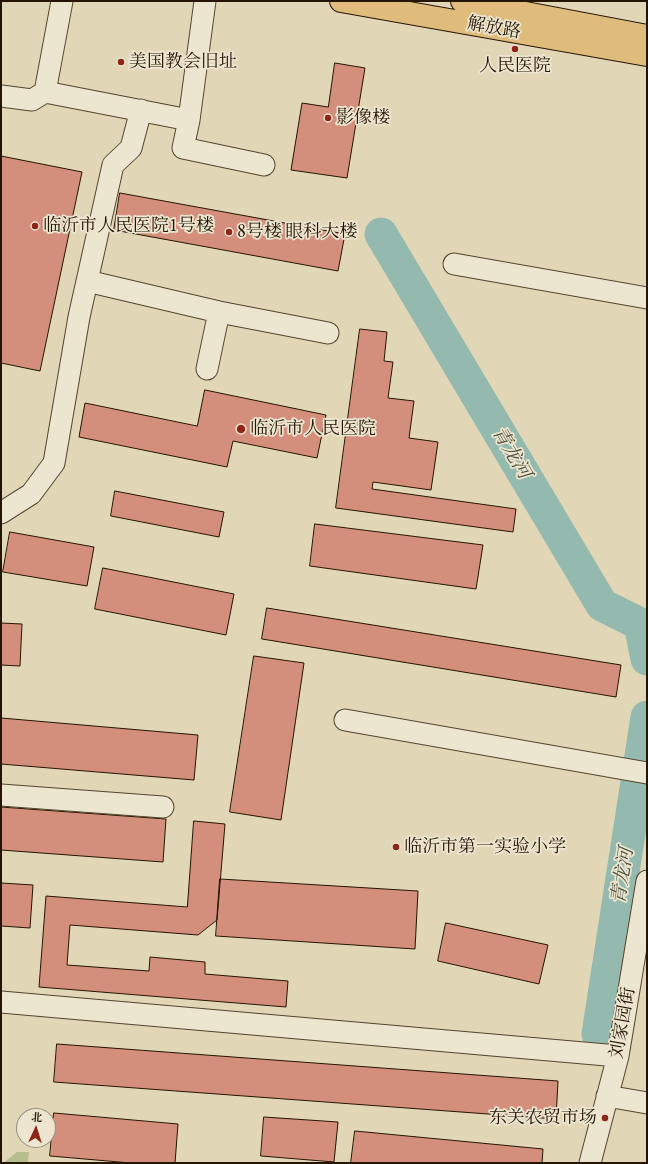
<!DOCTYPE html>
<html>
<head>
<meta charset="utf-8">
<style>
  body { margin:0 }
  #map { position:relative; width:648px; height:1164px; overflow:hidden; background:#e1d7b7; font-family:"EB Garamond","Noto Serif SC",serif }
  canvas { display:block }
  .frame { position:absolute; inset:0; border:2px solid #251500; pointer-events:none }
  .north { position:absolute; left:16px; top:1108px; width:40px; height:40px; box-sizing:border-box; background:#ece5d0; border:1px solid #9c927d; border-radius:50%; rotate:4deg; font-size:11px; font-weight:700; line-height:16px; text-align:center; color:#251500 }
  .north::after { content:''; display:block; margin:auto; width:14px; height:18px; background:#8f2418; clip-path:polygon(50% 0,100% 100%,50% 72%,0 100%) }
</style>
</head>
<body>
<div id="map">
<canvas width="648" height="1164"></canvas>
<div class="frame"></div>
<div class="north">北</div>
</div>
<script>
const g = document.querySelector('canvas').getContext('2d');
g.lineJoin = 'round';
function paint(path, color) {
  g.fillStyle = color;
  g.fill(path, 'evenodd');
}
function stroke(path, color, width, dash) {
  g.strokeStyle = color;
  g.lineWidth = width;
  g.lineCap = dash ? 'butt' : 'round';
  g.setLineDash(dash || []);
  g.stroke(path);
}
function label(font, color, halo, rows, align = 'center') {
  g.font = font + ' "EB Garamond","Noto Serif SC",serif';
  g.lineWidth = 3.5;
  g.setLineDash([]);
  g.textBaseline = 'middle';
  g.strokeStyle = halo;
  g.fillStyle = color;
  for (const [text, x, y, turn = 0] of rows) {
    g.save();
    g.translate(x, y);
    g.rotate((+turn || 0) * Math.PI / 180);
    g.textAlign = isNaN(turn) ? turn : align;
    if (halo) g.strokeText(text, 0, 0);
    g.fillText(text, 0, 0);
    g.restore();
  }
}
const green = new Path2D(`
  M17,1152H29L28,1163H3Z`);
const river = new Path2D(`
  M381,234L602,605L640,624L647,659
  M598,1034L647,717`);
const building = new Path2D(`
  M335,63L365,68L347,178L291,170L302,103L328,107Z
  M1,156L82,172L40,371L1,363Z
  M120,193L345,234L338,271L114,230Z
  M360,329L387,332L384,361L393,362L388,398L414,401L409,438L438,442L431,490L373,482L372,489L516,509L513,532L336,508Z
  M205,390L326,415L317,458L233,441L227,467L79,437L85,403L197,426Z
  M115,491L224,512L219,537L111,516Z
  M315,524L483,545L476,589L310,566Z
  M10,532L94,547L87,586L3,572Z
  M103,568L234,594L226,635L95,609Z
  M267,608L621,665L616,697L262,639Z
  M1,623L22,624L20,666L1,665Z
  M254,656L304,663L281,820L230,812Z
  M1,718L198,735L194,780L1,764Z
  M1,807L166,819L163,862L1,850Z
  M194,821L225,824L217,920L198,935L70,925L67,965L149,971L150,957L205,962V974L288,981L286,1007L39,987L46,896L187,907Z
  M220,879L418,891L415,949L216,936Z
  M1,883L33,885L30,928L1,926Z
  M446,923L548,945L539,984L438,961Z
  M57,1044L558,1081L556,1119L54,1082Z
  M54,1113L178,1124L175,1163H131L50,1156Z
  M264,1117L338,1122L334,1162L261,1156Z
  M355,1131L543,1149L542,1163H351Z`);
const minor = new Path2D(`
  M205,1L189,120L183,148L264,165
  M45,92L189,120
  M1,96L32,100L45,92L62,1
  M454,264L647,298
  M87,281L219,312L328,333
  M207,369L219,312
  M1,513L31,494L54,463L79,317L113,165L131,148L141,110
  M345,720L647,773
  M1,795L163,807
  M1,1002L618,1056
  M607,1096L647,1103
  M590,1163L618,1056L647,881`);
const major = new Path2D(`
  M341,1L647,55
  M462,1L647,36`);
const markers = [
  [515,49,4,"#8f2418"],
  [121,62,4,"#8f2418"],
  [328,118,4,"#8f2418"],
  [35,226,4,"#8f2418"],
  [229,232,4,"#8f2418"],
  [241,429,5,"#8f2418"],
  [396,847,4,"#8f2418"],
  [605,1118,4,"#8f2418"]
];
const streetNames = [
  ["解放路",494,28,10],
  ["刘家园街",623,1023,-80]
];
const poiNames = [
  ["美国教会旧址",129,62],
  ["人民医院",515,66,"center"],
  ["影像楼",336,118],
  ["临沂市人民医院1号楼",43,226],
  ["8号楼 眼科大楼",237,232],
  ["临沂市人民医院",250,429],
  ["临沂市第一实验小学",404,847],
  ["东关农贸市场",597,1118,"right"]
];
const waterNames = [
  ["青龙河",511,453,59],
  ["青龙河",623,876,-81]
];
paint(green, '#b5be8d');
stroke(river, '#94baaf', 33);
paint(building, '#d48e7c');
stroke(building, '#251500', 1);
stroke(minor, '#54462e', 23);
stroke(major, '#251500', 24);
stroke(minor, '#ece5d0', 21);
stroke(major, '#e0bc7c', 22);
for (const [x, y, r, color] of markers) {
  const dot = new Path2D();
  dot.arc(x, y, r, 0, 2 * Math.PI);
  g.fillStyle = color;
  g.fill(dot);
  stroke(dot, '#ece5d0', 1.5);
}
label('18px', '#251500', '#ece5d0', streetNames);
label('18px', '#251500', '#ece5d0', poiNames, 'left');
label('italic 19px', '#4c4f3d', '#ece5d0', waterNames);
</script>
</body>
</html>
